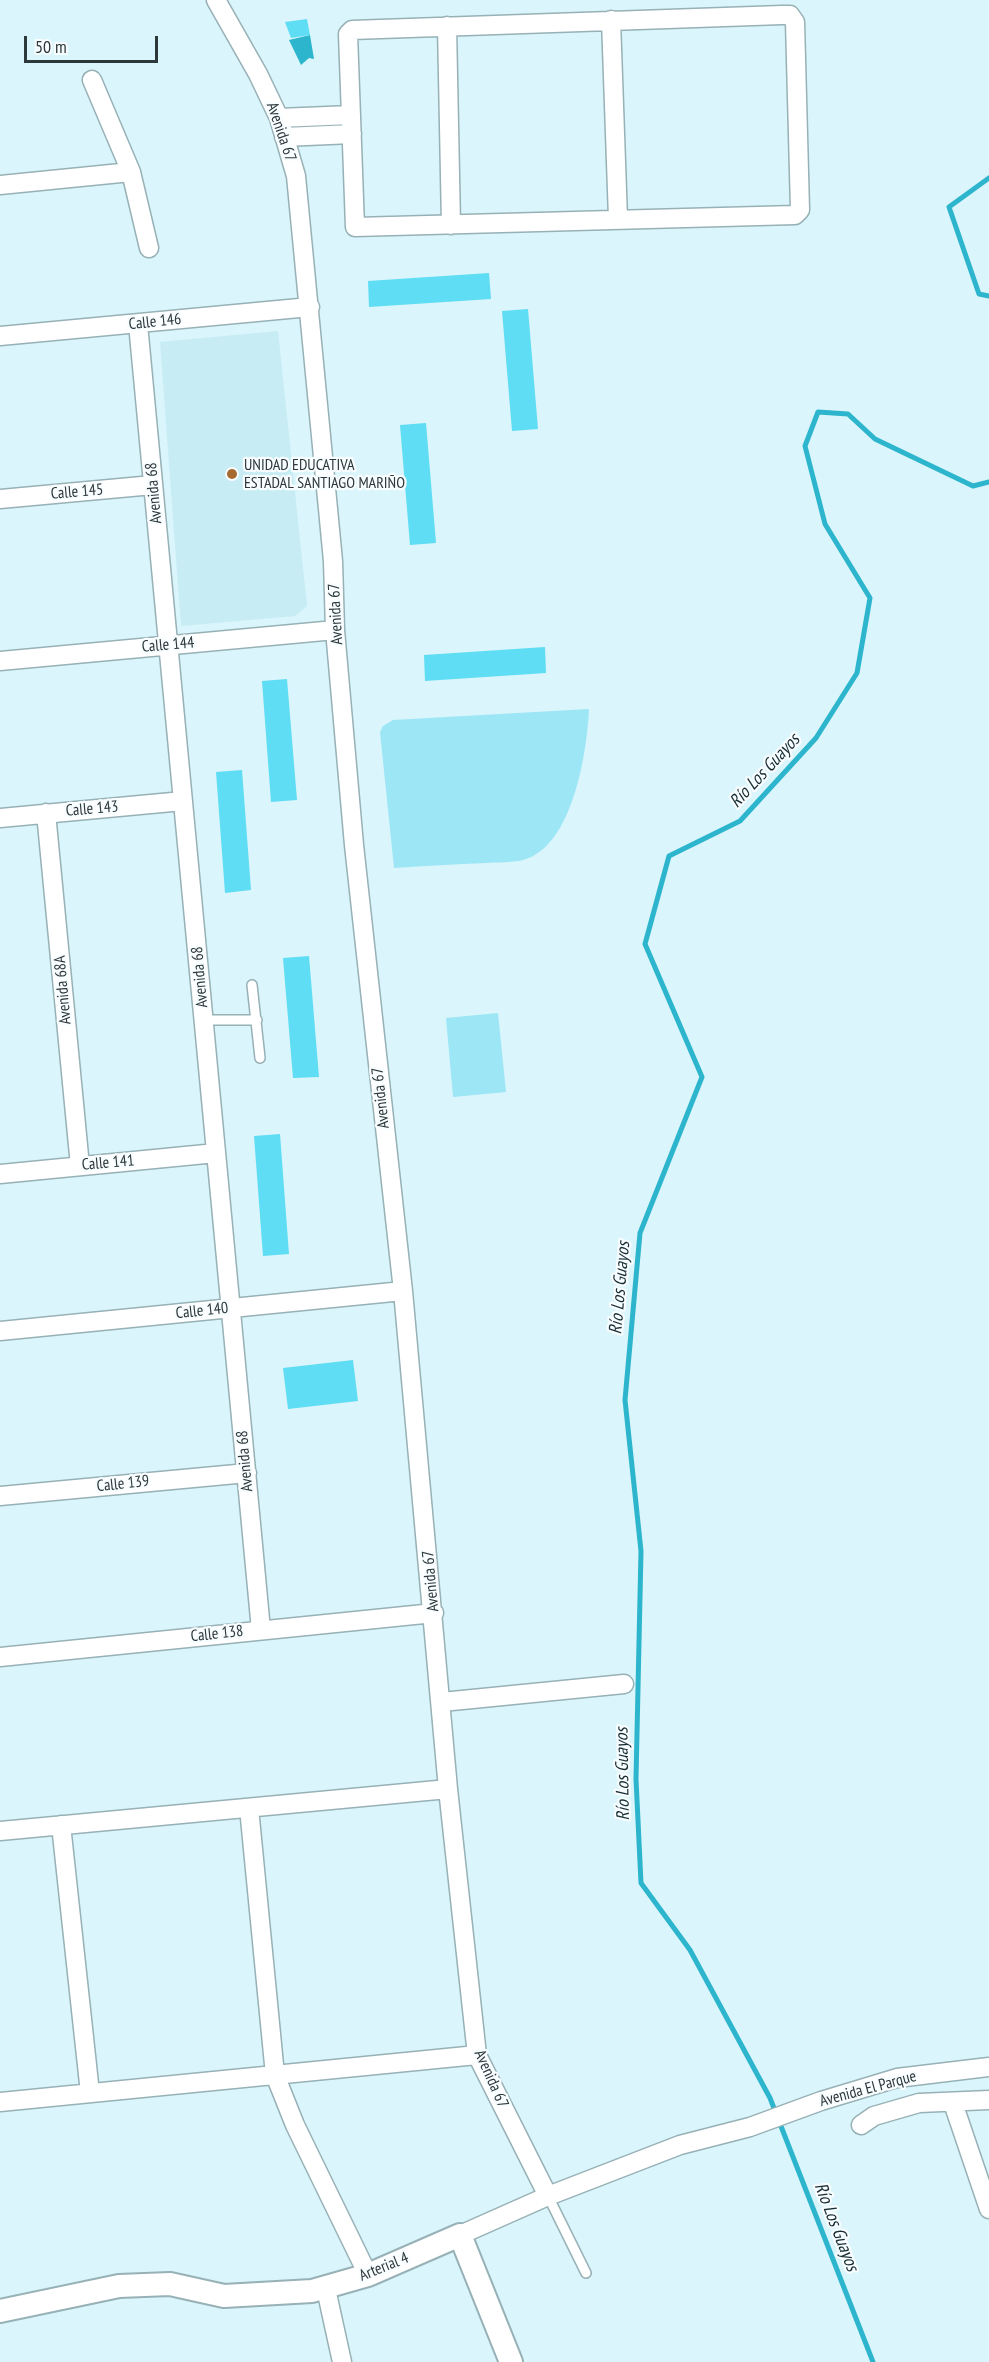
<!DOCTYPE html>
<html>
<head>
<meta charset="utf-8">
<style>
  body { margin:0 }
  #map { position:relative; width:989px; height:2362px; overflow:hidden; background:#daf5fb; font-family:"PT Sans Narrow",sans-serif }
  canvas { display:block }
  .scale { position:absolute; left:24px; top:36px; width:134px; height:27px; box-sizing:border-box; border:3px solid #2d383a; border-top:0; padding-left:8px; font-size:18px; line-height:21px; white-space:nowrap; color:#2d383a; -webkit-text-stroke:4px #f8fdff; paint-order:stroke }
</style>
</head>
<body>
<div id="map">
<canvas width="989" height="2362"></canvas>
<div class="scale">50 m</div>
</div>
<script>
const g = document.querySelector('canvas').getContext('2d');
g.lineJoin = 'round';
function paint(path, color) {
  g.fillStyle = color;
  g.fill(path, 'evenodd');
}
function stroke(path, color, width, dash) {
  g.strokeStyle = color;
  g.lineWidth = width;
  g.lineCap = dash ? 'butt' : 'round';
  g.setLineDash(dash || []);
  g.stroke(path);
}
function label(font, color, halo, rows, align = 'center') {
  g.font = font + ' "PT Sans Narrow",sans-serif';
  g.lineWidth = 4.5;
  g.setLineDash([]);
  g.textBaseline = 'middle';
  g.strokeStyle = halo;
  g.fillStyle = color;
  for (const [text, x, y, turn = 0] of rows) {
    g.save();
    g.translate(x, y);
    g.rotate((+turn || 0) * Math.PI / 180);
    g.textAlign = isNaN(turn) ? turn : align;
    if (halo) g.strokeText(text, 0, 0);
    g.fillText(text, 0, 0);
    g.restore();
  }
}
const built = new Path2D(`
  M278,331L307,606L295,616L181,626L160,342Z`);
const green = new Path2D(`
  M589,709C587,752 573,847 523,860C511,863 497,862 486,863C455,864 425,866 394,868L380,732L383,726L393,720Z
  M498,1013L506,1092L453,1097L446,1018Z`);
const water = new Path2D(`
  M310,35L314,59L309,58L301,65L289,40Z`);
const stream = new Path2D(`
  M989,178L949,207L979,294L989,296
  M873,2362L770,2098L690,1950L641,1883L636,1779L641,1551L625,1400L640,1233L702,1077L645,944L669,856L740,821L816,738L857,673L870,598L825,524L805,446L818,412L848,414L875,439L973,486L989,482`);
const building = new Path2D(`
  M307,19L310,35L291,38L285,22Z
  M489,273L491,299L369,307L368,281Z
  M528,309L538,429L512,431L502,311Z
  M426,423L436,543L410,545L400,425Z
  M545,647L546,673L425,681L424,655Z
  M287,679L297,800L271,802L262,681Z
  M242,770L251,890L225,893L216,772Z
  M309,956L319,1077L293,1078L283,958Z
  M280,1134L289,1254L263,1256L254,1136Z
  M353,1360L358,1401L288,1409L283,1368Z`);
const service = new Path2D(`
  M252,985L260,1058
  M204,1020H257
  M548,2196L586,2273`);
const minor = new Path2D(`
  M216,0L258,74L279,118L296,176L333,561L335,630L354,845L403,1291L448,1789L477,2055L548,2196
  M782,15H790L795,22L800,210L795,215L355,227L348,34L352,30Z
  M611,20L618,219
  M447,26L451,225
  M92,80L131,172L149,248
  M279,118L351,115
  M284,137L352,134
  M0,185L131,172
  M138,324L261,1630
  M0,336L310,307
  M0,499L153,485
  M0,661L335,630
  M46,813L80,1166
  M0,818L183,801
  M0,1174L216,1153
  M0,1331L403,1291
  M0,1496L247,1473
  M0,1657L434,1613
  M442,1702L624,1684
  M249,1808L275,2075L295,2125L368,2275
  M61,1825L90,2093
  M0,1831L448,1789
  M0,2102L477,2055
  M953,2103L989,2209
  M861,2125L874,2116L919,2103L989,2100
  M460,2235L548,2196L680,2145L750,2127L821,2101L897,2078L989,2067
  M326,2289L342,2362`);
const tertiary = new Path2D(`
  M0,2311L119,2286L170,2284L224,2296L312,2291L368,2275L460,2235L511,2362`);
const markers = [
  [232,474,6,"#a76a2e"]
];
const streetNames = [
  ["Avenida 67",281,132,71],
  ["Calle 146",155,322,-6],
  ["Calle 145",77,492,-5],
  ["Avenida 68",154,493,-95],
  ["Avenida 67",336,614,-93],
  ["Calle 144",168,645,-5],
  ["Calle 143",92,809,-5],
  ["Avenida 68",200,977,-95],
  ["Avenida 68A",63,990,-95],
  ["Avenida 67",381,1098,-96],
  ["Calle 141",108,1163,-5],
  ["Calle 140",202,1311,-6],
  ["Avenida 68",245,1461,-95],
  ["Calle 139",123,1484,-6],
  ["Avenida 67",431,1581,-95],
  ["Calle 138",217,1634,-6],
  ["Avenida 67",491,2079,66],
  ["Avenida El Parque",868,2089,-15],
  ["Arterial 4",384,2267,-22]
];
const poiNames = [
  ["UNIDAD EDUCATIVA",244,465],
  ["ESTADAL SANTIAGO MARIÑO",244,483]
];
const waterNames = [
  ["Río Los Guayos",765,771,-47],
  ["Río Los Guayos",620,1288,-85],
  ["Río Los Guayos",623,1774,-91],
  ["Río Los Guayos",836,2227,69]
];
paint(built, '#c7ecf4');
paint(green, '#9ce6f6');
paint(water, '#2cb5cc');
stroke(stream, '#2cb5cc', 5);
paint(building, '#5fddf4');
stroke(service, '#97b1b6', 12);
stroke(minor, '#97b1b6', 21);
stroke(tertiary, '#97b1b6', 26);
stroke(service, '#fff', 9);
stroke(minor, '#fff', 18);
stroke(tertiary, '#fff', 22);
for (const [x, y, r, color] of markers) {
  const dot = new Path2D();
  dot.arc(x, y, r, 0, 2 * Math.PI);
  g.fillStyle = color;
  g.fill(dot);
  stroke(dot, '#f8fdff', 2);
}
label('16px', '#2d383a', '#f8fdff', streetNames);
label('16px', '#2d383a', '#f8fdff', poiNames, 'left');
label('italic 18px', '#172d32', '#f8fdff', waterNames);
</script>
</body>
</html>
